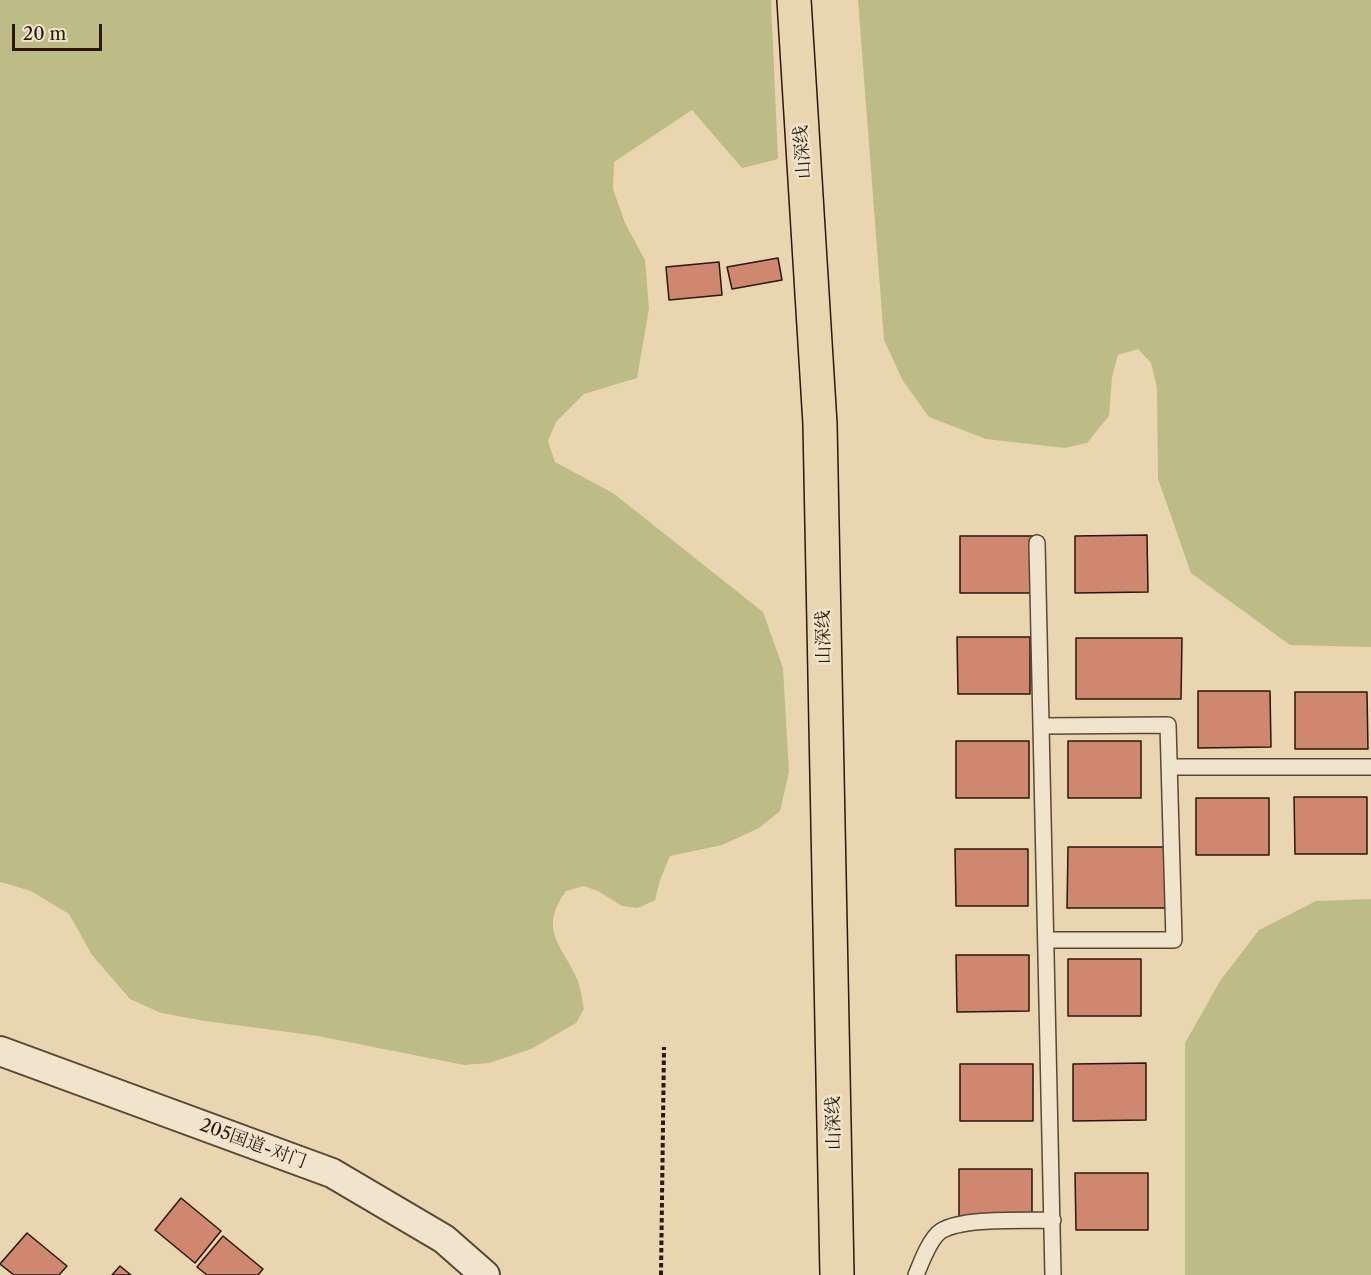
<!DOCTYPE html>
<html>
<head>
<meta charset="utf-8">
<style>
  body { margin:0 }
  #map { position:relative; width:1371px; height:1275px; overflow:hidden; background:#e9d6b0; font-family:"Libre Caslon Text",serif }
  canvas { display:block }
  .scale { position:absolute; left:12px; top:24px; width:90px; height:27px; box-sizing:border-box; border:3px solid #2b170b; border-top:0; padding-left:8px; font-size:18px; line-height:21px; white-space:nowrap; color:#2b170b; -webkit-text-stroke:4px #f1e4cc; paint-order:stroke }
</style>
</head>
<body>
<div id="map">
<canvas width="1371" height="1275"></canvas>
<div class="scale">20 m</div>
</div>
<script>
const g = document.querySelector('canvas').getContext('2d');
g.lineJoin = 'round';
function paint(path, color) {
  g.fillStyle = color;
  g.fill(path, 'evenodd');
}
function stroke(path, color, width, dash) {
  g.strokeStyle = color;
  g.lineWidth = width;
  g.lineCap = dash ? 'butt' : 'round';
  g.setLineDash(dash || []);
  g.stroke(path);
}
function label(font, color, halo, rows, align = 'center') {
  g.font = font + ' "Libre Caslon Text","Noto Serif SC",serif';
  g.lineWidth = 5;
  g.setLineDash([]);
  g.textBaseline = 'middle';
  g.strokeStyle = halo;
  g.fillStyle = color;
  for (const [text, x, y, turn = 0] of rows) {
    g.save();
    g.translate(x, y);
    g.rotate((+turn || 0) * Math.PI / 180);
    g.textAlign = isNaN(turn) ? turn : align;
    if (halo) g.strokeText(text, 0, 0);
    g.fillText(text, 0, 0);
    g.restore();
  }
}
const green = new Path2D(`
  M0,0H771L778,159L742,168L692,110L614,162L613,189L625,223L645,260L649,309L637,378L584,394L556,422L548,441L555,462L613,493L763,612L783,668L789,772L780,811L759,828L722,845L670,856L660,880L655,900L638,908L622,906L598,891L584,886L566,891C537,931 563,945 578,981C581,990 582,1000 584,1009L576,1023L531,1049L489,1063L464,1065L318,1036L205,1021L161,1013L130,999L92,955L69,914L31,891L0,882Z
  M858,0H1371V647L1290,645L1191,573L1158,479L1157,388L1151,363L1138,349L1118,355L1112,377L1109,416L1087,443L1065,448L986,439L929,417L903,381L884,340Z
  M1371,899V1275H1185V1043L1220,981L1259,930L1316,901Z`);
const building = new Path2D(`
  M778,258L782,280L732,289L727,267Z
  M719,262L722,295L669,300L666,267Z
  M1147,535L1148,592L1075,593V536Z
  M960,536H1033V593H960Z
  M957,637H1030V694H958Z
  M1076,638H1182L1181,699H1076Z
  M1198,691H1270L1271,747L1198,748Z
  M1295,692H1367L1368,749H1295Z
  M956,741H1029V798H956Z
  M1068,741H1141V798H1068Z
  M1294,797H1367V854H1295Z
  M1196,798H1269V855H1196Z
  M1068,847H1173V908H1067Z
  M955,849H1028V906H956Z
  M956,955H1029V1011L957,1012Z
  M1068,959H1141V1016H1068Z
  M1146,1063V1120L1073,1121V1064Z
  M960,1064H1033V1121H960Z
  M959,1169H1032V1225L959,1226Z
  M1075,1173H1148V1230H1076Z
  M181,1198L221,1231L195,1263L155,1230Z
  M27,1233L67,1266L59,1275H14L0,1264Z
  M223,1236L263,1269L258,1275H207L197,1267Z
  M120,1266L131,1275H112Z`);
const path = new Path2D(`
  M661,1275L664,1047`);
const service = new Path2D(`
  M1037,543L1053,1275
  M1042,726L1168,725L1174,940H1047
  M1169,767H1371
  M916,1275C921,1263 930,1238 941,1231C963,1217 1026,1221 1053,1220`);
const minor = new Path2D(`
  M0,1051L332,1173L444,1239L485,1275`);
const trunk = new Path2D(`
  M794,0L820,424L837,1275`);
const streetNames = [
  ["山深线",803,152,-94],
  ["山深线",824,637,-91],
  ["山深线",834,1123,-91],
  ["205国道-对门",253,1144,20]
];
paint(green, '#bdbc87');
paint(building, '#cf876f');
stroke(building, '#2b170b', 1.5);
stroke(service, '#5a4734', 18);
stroke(minor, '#5a4734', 32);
stroke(trunk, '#2b170b', 36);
stroke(path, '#2b170b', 4, [4.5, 3]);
stroke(service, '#f1e4cc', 15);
stroke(minor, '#f1e4cc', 28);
stroke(trunk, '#e9d6b0', 33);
label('18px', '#2b170b', '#f1e4cc', streetNames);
</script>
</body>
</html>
